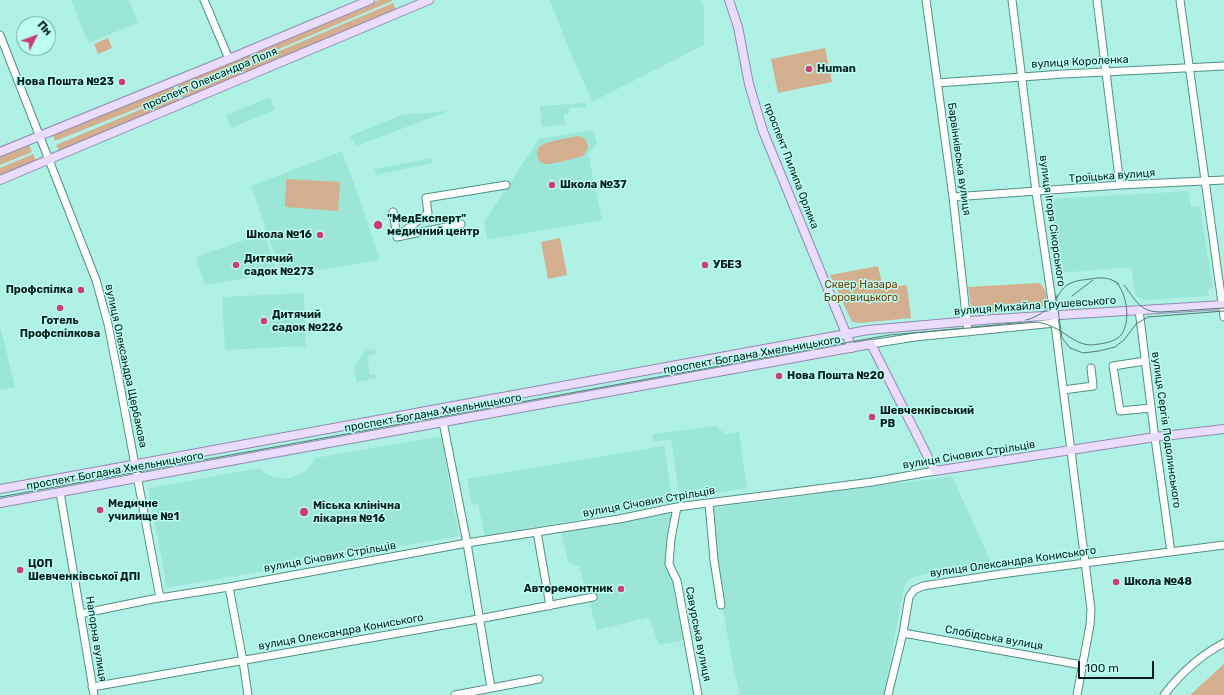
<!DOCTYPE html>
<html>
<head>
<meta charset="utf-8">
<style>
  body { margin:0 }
  #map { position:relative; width:1224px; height:695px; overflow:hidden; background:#b0f1e5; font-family:Rubik,sans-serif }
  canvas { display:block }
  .north { position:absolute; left:16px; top:16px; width:40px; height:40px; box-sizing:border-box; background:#bdfef2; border:1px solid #73a59c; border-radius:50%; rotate:48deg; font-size:11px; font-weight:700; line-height:16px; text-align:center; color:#051f1b }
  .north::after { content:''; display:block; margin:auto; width:14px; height:18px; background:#ca3e72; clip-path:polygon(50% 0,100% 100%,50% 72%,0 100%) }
  .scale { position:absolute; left:1078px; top:661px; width:76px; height:18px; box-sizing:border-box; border:2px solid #051f1b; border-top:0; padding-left:5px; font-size:12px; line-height:14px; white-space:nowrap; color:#051f1b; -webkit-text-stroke:3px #bdfef2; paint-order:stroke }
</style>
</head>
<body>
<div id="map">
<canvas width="1224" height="695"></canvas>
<div class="north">Пн</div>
<div class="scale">100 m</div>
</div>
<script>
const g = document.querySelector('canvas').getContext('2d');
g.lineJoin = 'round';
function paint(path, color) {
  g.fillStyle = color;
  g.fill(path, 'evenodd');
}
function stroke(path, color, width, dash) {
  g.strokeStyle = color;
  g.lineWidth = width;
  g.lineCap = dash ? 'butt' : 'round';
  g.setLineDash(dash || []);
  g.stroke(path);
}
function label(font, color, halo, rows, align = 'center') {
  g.font = font + ' Rubik,sans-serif';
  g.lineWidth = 3;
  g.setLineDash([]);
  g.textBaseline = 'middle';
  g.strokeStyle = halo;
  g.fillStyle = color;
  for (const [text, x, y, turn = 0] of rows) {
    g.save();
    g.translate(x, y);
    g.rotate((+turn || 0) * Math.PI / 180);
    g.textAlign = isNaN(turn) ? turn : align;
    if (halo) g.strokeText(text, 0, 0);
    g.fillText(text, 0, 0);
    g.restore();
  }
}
const built = new Path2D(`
  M71,0H129L138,23L88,43Z
  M550,0H700L704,8V45L592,102L564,37Z
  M270,97L275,110L231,128L226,115Z
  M586,103L587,107L569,108V113L564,114L565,125L542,127L540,106Z
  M449,111L356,146L350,136L401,115Z
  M593,130L597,144L588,154L602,220L487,240L484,222L539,139Z
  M342,151L363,209L380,260L282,276L251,186Z
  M432,158L433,163L376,175L374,169Z
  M1188,191L1191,207L1200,206L1213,288L1208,289L1209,296L1146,300L1136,296L1131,267L1059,273L1050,199Z
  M264,233L277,273L205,285L196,257Z
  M304,293L306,346L225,350L222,297Z
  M0,325L15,387L0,390Z
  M375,349L376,354L367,356L370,374H376L377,378L357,382L354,367L365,351Z
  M716,426L725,434L739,432L747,488L680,499L671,440L653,441L652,434Z
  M441,436L459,536L167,588L148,488L260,468L266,474L275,478H290L303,473L309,468L315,458Z
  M664,446L673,503L485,536L478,504L472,505L467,479Z
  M952,476L993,567L930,573L917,576L908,580L904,587L884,695H740L731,656L717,576L712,508Z
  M673,513L667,565L676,582L686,640L659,645L649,617L597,630L579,566L568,562L561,532Z`);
const green = new Path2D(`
  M379,0H392V1L180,91L177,85Z
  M393,3L396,10L183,99L180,93Z
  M108,38L112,48L98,54L94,44Z
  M825,48L832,82L778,93L771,59Z
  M173,86L176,93L55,141L53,135Z
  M177,94L179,101L59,151L56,145Z
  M577,136C584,136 588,141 588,148L583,156C575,158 552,165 545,164C536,162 534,149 542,145C551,140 567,139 577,136Z
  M29,145L32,152L0,165V157Z
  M33,154L36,161L0,176V168Z
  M286,179L340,182L338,211L285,207Z
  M560,238L567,275L548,279L541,242Z
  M878,266L883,288L907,285L911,318L861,323L852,322L830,275Z
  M1039,283C1047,289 1049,299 1042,307L982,314L972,313L968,287Z
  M1224,664V695H1190Z`);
const minor = new Path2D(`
  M204,0L229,59
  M926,0L953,197L968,332
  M1012,0L1036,192L1052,301L1091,609L1090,625L1077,695
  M1097,0L1120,185
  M1180,0L1224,317
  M0,35L96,280L108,324L120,385L160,598
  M937,83L1064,74L1224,66
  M953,197L1120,185L1224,180
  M393,212L397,237
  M461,224L397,237L428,213L426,198L506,185
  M1139,310L1154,431L1171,552
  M871,344L915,337L1055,323
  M1145,361L1113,366L1120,411L1151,408
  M1063,390L1093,386L1091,368
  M443,422L467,543L491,688
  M60,492L94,695
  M709,503L714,560L721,605
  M677,507L671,539L669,564L677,581L698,695
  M537,532L550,606
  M229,587L243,661L248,695
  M80,614L153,599L229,587L467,543L619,519L677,507L872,482L935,471
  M903,633L1082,665
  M92,687L484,618L593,597
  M455,695L539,679
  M888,695L903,633L909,597L914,590L923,586L1001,574L1224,545
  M1164,695C1180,674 1201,655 1224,643`);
const major = new Path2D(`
  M729,0L738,27L749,84L763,131L852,348
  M0,152L229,59L370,0
  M0,180L429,0
  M0,489L868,330L994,319L1224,305
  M0,503L871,344L935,471L1155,437L1224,429`);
const tram = new Path2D(`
  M1124,285C1136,300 1139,312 1161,312L1224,308
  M1056,295L1062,338L1070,348L1083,353L1099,351L1115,347L1124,340L1136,324L1148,317L1224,311
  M1072,296L1093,280
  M1026,320C1036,318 1049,309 1055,301C1059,294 1063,286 1071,283C1077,280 1084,280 1090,279C1102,277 1109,277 1119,284
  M0,497L889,335L1037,322C1044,323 1051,326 1057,329C1068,335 1078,345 1091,345C1100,344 1113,343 1120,336C1132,323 1127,292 1115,281`);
const markers = [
  [809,69,4,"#ca3e72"],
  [122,82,4,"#ca3e72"],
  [552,185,4,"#ca3e72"],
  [378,225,5,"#ca3e72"],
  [320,235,4,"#ca3e72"],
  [236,265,4,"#ca3e72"],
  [705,265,4,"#ca3e72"],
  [81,290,4,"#ca3e72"],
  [60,308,4,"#ca3e72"],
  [264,321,4,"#ca3e72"],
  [779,376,4,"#ca3e72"],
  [872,417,4,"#ca3e72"],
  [100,510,4,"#ca3e72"],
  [304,512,5,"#ca3e72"],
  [20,570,4,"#ca3e72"],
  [1116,582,4,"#ca3e72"],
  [621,589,4,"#ca3e72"]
];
const streetNames = [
  ["вулиця Короленка",1080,62,-3],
  ["проспект Олександра Поля",210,79,-23],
  ["Барвінківська вулиця",959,159,82],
  ["проспект Пилипа Орлика",791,166,69],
  ["Троїцька вулиця",1112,176,-4],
  ["вулиця Ігоря Сікорського",1052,221,82],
  ["вулиця Михайла Грушевського",1035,306,-4],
  ["проспект Богдана Хмельницького",752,355,-10],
  ["вулиця Олександра Щербакова",126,366,78],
  ["проспект Богдана Хмельницького",433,413,-10],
  ["вулиця Сергія Подолинського",1166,430,82],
  ["вулиця Січових Стрільців",969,455,-9],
  ["проспект Богдана Хмельницького",115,471,-10],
  ["вулиця Січових Стрільців",649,502,-10],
  ["вулиця Січових Стрільців",330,557,-10],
  ["вулиця Олександра Кониського",1013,562,-8],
  ["вулиця Олександра Кониського",341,632,-10],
  ["Савурська вулиця",698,634,79],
  ["Слобідська вулиця",994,638,10],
  ["Напорна вулиця",96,639,81]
];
const poiNames = [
  ["Human",817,69],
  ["Нова Пошта №23",114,82,"right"],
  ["Школа №37",560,185],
  ["\"МедЕксперт\"",387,219],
  ["медичний центр",387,232],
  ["Школа №16",312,235,"right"],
  ["Дитячий",244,259],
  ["садок №273",244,272],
  ["УБЕЗ",713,265],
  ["Профспілка",73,290,"right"],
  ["Дитячий",272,315],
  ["садок №226",272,328],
  ["Готель",60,321,"center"],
  ["Профспілкова",60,334,"center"],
  ["Нова Пошта №20",787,376],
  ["Шевченківський",880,411],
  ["РВ",880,424],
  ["Медичне",108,504],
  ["училище №1",108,517],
  ["Міська клінічна",313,506],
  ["лікарня №16",313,519],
  ["ЦОП",28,564],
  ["Шевченківської ДПІ",28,577],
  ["Школа №48",1124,582],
  ["Авторемонтник",613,589,"right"]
];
const parkNames = [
  ["Сквер Назара",861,285],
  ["Боровицького",861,298]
];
paint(built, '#9ce6d8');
paint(green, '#d4af8f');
stroke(minor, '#518f84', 9);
stroke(major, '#908baf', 10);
stroke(minor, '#fff', 7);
stroke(major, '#e9dcff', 8);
stroke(tram, '#507b73', 1);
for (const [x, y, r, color] of markers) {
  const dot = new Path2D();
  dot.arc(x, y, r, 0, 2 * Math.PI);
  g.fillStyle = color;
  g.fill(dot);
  stroke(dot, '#bdfef2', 1.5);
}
label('11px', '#051f1b', '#bdfef2', streetNames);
label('bold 11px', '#051f1b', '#bdfef2', poiNames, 'left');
label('11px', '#70400a', '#bdfef2', parkNames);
</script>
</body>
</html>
